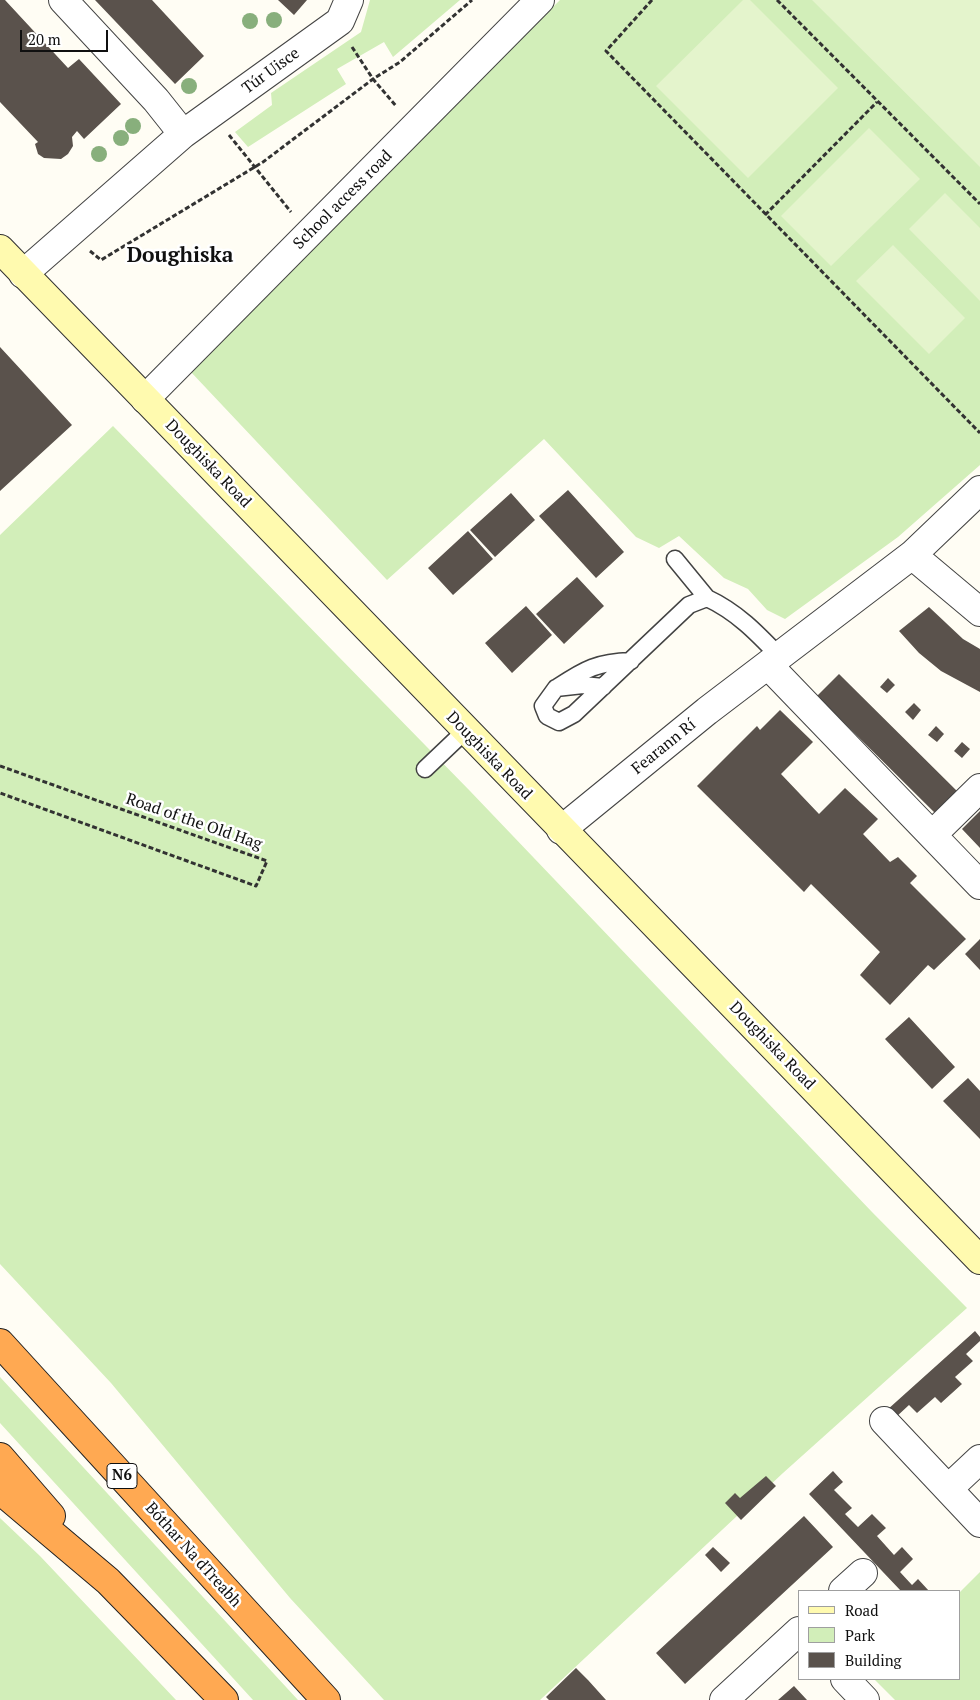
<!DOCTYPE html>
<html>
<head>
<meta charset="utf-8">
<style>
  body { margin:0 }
  #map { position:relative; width:980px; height:1700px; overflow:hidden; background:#fffdf4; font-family:"PT Serif",serif }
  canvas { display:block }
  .legend { position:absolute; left:798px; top:1590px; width:162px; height:90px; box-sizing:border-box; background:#fff; border:1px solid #9f9f9f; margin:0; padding:6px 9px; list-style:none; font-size:15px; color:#101010 }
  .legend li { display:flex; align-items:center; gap:10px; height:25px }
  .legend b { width:25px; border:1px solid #9f9f9f }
  .scale { position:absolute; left:20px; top:30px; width:88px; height:22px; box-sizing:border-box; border:2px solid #101010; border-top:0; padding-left:6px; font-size:15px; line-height:18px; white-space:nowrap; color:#101010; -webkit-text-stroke:4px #fff; paint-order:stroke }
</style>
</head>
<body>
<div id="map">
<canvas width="980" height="1700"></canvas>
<ul class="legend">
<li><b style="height:6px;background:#fffaaf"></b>Road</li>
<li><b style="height:14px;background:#d2eeb9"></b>Park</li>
<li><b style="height:14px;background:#5a524c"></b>Building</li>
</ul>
<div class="scale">20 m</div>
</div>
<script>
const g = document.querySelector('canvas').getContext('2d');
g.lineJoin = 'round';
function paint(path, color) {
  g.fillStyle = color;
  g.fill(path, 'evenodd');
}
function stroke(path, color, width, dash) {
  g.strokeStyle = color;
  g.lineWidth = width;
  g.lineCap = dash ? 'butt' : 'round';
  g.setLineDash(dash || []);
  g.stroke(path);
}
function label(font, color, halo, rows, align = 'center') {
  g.font = font + ' "PT Serif",serif';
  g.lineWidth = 5;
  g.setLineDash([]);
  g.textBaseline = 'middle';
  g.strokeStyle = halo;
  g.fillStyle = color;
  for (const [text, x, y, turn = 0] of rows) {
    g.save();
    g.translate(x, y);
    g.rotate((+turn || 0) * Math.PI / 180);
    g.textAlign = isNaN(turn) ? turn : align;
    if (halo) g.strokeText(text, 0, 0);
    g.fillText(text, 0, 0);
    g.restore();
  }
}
const green = new Path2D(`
  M370,0H460L393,57L384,42L337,69L346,84L248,147L235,132L272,105L271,93L361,32Z
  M560,0H980V465L898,537L785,619L767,610L748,589L724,578L679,536L659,548L636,537L544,439L387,580L190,371Z
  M113,426L470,791L872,1212L967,1308L783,1473L540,1700H384L290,1598L111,1383L0,1264V535Z
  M0,1377L298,1700H253L0,1423Z
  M0,1518L40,1556L176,1700H0Z
  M980,1572V1700H895L874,1679H959V1593Z`);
const pitch = new Path2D(`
  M743,0H750L838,88L748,178L656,86Z
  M812,0H980V167Z
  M869,128L920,179L831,266L781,216Z
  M945,193L980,228V301L909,229Z
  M893,245L965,318L929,354L856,281Z`);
const building = new Path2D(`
  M0,0H5L68,68L79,59L121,104L84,139L77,131L72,137L73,146L68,154L61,159L44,158L38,154L35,144L38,142L0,102Z
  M95,0H152L204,56L175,84Z
  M278,0H307L294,15Z
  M0,347L72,425L0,491Z
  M568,490L624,552L596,578L539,516Z
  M511,493L535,520L495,557L470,530Z
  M468,531L493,559L453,595L428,568Z
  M577,577L604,606L564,644L536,614Z
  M526,606L552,635L512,673L485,643Z
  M929,607L963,639L980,649V692L941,671L919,653L899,631Z
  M839,674L959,793L937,815L817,696Z
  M888,678L895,685L887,693L880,687Z
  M914,703L921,710L913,720L905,712Z
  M780,710L813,742L781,774L819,814L845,788L878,819L863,834L890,862L898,857L917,876L910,883L966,939L934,970L928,965L890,1005L860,975L880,952L811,884L804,892L697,786L757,726L760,730Z
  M936,726L944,734L937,742L928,735Z
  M962,742L970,749L962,758L954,751Z
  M980,811V848L962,829Z
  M980,939V970L965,954Z
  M909,1017L955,1067L932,1089L885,1039Z
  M968,1078L980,1091V1139L943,1101Z
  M975,1331L980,1337V1341L966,1354L973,1361L955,1377L962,1384L941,1403L935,1397L917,1413L909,1405L895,1418L887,1410Z
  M833,1471L843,1482L834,1490L852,1508L845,1514L858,1527L872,1514L886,1528L877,1536L894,1555L902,1547L913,1559L900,1572L912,1585L918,1579L929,1591H901L809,1494Z
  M766,1476L776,1486L741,1520L725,1503L735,1493L740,1498Z
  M804,1516L833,1547L685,1684L656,1653Z
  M713,1547L730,1563L721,1572L705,1555Z
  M576,1668L588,1680L606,1700H549L546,1697Z
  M794,1686L807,1700H778Z`);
const path = new Path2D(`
  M652,0L606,51L980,433
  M777,0L980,204
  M352,47L373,79L396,106
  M229,135L291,212
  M765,215L877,102
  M90,251L101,260L263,162L373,79L400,62L472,0
  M0,766L267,861L256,886L0,793`);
const lane = new Path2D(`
  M675,559L707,598
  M558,687C585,669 598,662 631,661
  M603,687L583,685L556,688L543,706L547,716L559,722L574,714L689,605L707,598C737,612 757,633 779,656
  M425,769L465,731`);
const street = new Path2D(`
  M63,0L156,100L183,134
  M23,274L183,134L340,21L349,0
  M145,399L540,0
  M912,555L980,612
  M768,665L980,885
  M561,830L707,711L912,555L980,490
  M932,835L980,788
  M884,1421L980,1523
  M948,1489L980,1459
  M843,1591L863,1573
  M845,1679L865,1700
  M724,1700L799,1631`);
const secondary = new Path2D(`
  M0,249L980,1260`);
const highway = new Path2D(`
  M0,1343L326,1700
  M0,1457L51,1516
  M0,1490L108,1581L224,1700`);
const trees = [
  [274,20],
  [250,21],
  [189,86],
  [133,126],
  [121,138],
  [99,154]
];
const shields = [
  [122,1476,30]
];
const shieldNames = [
  ["N6",122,1476]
];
const streetNames = [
  ["Túr Uisce",271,71,-36],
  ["School access road",343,200,-45],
  ["Doughiska Road",208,464,46],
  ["Fearann Rí",664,747,-39],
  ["Doughiska Road",489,756,46],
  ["Road of the Old Hag",194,822,19],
  ["Doughiska Road",772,1046,46],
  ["Bóthar Na dTreabh",193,1555,48]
];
const districtNames = [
  ["Doughiska",180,256]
];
paint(green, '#d2eeb9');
paint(pitch, '#e4f4cc');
paint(building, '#5a524c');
stroke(lane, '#434343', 19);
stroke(street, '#434343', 30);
stroke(secondary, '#323232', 30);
stroke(highway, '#212121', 30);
stroke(path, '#323232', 3, [5, 2.5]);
stroke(lane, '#fff', 16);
stroke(street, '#fff', 28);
stroke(secondary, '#fffaaf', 28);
stroke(highway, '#ffa952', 28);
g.fillStyle = '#88af7c';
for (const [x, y] of trees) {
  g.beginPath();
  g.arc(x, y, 8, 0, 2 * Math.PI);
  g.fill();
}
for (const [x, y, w] of shields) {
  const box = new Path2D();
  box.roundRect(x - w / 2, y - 12.5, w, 25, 4);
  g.fillStyle = '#fff';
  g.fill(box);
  stroke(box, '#101010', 1);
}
label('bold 15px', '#101010', null, shieldNames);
label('16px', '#101010', '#fff', streetNames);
label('bold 21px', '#101010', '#fff', districtNames);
</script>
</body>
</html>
